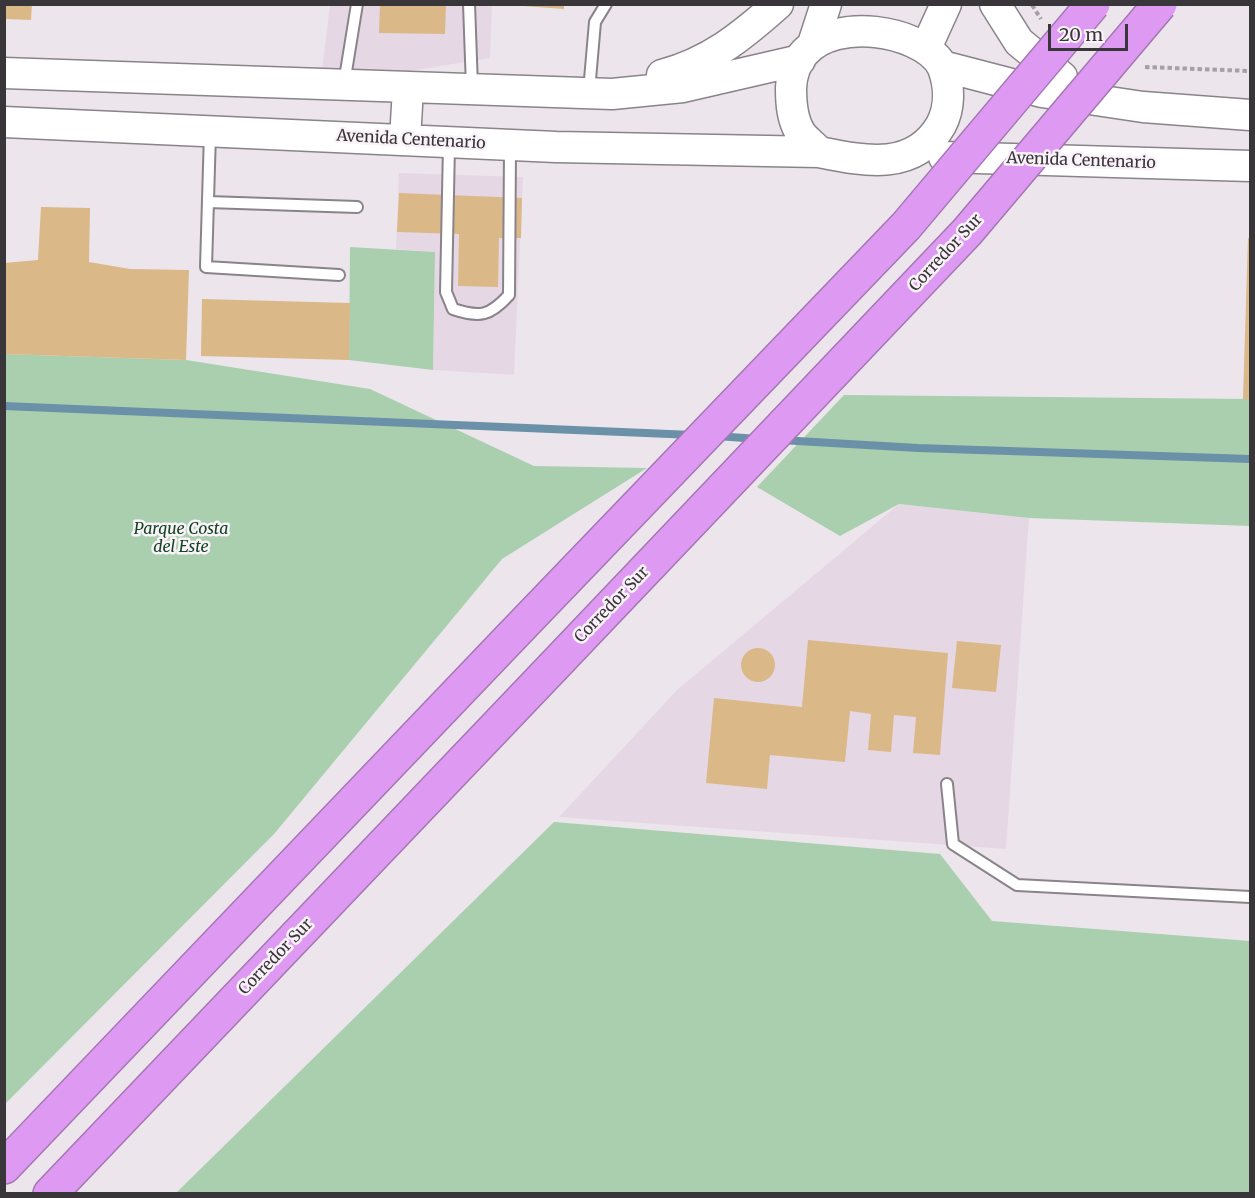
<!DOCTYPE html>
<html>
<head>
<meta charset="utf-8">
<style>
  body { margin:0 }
  #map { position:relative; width:1255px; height:1198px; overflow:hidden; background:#ece5ec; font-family:Merriweather,serif }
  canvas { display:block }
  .frame { position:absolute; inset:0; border:6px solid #393639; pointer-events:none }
  .scale { position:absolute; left:1048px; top:24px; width:80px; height:27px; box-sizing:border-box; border:3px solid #393639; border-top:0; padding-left:8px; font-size:18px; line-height:21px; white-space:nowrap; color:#393639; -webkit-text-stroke:4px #faf2f9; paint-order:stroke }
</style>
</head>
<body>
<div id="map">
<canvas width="1255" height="1198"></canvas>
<div class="frame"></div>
<div class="scale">20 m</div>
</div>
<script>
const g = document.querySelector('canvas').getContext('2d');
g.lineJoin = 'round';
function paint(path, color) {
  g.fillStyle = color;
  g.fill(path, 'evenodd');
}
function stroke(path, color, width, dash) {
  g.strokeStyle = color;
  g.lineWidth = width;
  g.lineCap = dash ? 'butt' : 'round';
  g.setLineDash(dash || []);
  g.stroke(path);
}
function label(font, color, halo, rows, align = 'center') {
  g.font = font + ' Merriweather,serif';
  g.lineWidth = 5;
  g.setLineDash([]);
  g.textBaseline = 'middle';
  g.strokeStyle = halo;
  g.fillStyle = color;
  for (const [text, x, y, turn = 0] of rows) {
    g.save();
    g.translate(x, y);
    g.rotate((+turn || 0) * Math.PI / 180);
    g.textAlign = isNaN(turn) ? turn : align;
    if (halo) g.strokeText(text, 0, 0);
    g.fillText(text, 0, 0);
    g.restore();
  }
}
const built = new Path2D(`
  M330,5H492L490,58L409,71L322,70Z
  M399,173L523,177L514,375L433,370L435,252L396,249Z
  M899,504L1029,518L1006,849L559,817L677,690Z`);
const green = new Path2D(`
  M350,247L435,252L433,370L349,360Z
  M5,354L186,360L370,389L534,466L647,468L502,559L274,834L5,1104Z
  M844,395L1250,399V526L1029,518L899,504L840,536L757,487Z
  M554,822L940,854L992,921L1250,941V1193H176Z`);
const stream = new Path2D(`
  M4,406L693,435
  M717,436L758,439
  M780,440L918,448L1250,459`);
const building = new Path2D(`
  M4,4H32L31,20L4,19Z
  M380,4H446L445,34L379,33Z
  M496,4H564V9Z
  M399,193L522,198L521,238H499L498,287L458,286L459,234L397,232Z
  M41,207L90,208L89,262L130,269L189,270L186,360L4,354V263L38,260Z
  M1248,238H1250V399H1243Z
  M202,299L350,303L349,360L201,356Z
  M808,640L948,653L940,755L913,753L916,717L894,715L891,752L868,750L871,714L850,711L845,762L770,755L767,789L706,783L714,698L802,707Z
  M957,641L1001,645L996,692L952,688Z
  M741 665a17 17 0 1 1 34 0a17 17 0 1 1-34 0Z`);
const path = new Path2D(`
  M1032,5L1041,19
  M1145,67L1250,71`);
const lane = new Path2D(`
  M469,4L472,87
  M344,84L357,4
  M589,91L595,22L606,4
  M210,133L206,267L339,275
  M449,145L446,292L453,309C480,318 490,316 509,295L510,148
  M208,202L357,207
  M947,784L953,844L1017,885L1250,897`);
const secondary = new Path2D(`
  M995,4L1019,42L1062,77
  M813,44L826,4
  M926,48L946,4
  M942,66L1042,92L1143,107L1250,115
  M4,73L612,94L683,87L800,60
  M662,75C710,62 741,37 778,4
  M4,122L556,147L819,152C864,161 914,172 941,125C950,108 950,87 943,68C938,56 924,47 913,42C869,22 794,26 791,88C791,103 792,119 800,132C804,139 813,145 819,152
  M405,140L408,88
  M944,157L1250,166`);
const highway = new Path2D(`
  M4,1167L511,637
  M50,1194L552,668`);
const highwayBridge = new Path2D(`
  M511,637L906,226L1093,4
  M552,668L967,232L1160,4`);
const streetNames = [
  ["Avenida Centenario",411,140,3],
  ["Avenida Centenario",1081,161,2],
  ["Corredor Sur",946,253,-47],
  ["Corredor Sur",612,605,-46],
  ["Corredor Sur",276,957,-46]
];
const parkNames = [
  ["Parque Costa",181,529],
  ["del Este",181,547]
];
paint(built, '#e5d8e4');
paint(green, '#a9cfaf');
stroke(stream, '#6b91a8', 8);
paint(building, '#dab887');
stroke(lane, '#8a8389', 14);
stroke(secondary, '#8a8389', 33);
stroke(highway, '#a476b2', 36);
stroke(path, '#a6a0a6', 4, [4.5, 3]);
stroke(lane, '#fff', 10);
stroke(secondary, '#fff', 30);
stroke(highway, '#de99f3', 33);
stroke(highwayBridge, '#a476b2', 36, []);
stroke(highwayBridge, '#de99f3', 33);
label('16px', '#393639', '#faf2f9', streetNames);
label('italic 16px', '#114520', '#faf2f9', parkNames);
</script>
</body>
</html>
